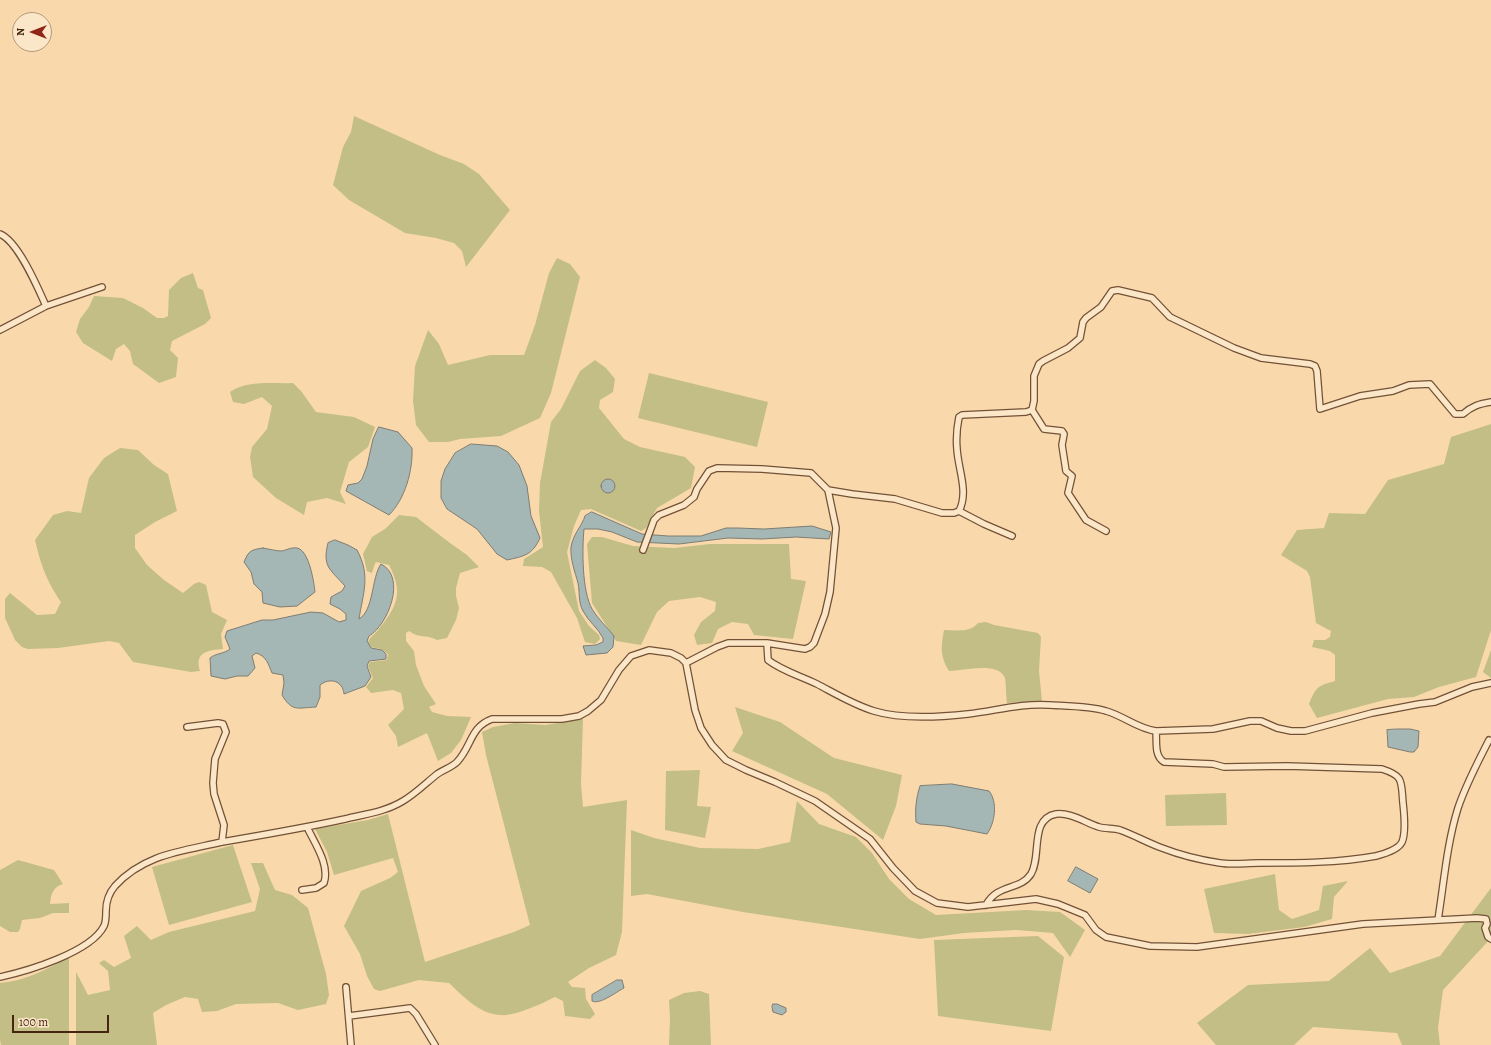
<!DOCTYPE html>
<html>
<head>
<meta charset="utf-8">
<style>
  body { margin:0 }
  #map { position:relative; width:1491px; height:1045px; overflow:hidden; background:#f9d9ab; font-family:Alegreya,serif }
  canvas { display:block }
  .north { position:absolute; left:12px; top:12px; width:40px; height:40px; box-sizing:border-box; background:#fbe6c8; border:1px solid #b2987e; border-radius:50%; rotate:270deg; font-size:11px; font-weight:700; line-height:16px; text-align:center; color:#452410 }
  .north::after { content:''; display:block; margin:auto; width:14px; height:18px; background:#8f2418; clip-path:polygon(50% 0,100% 100%,50% 72%,0 100%) }
  .scale { position:absolute; left:12px; top:1015px; width:97px; height:18px; box-sizing:border-box; border:2px solid #452410; border-top:0; padding-left:5px; font-size:12px; line-height:14px; white-space:nowrap; color:#452410; -webkit-text-stroke:3px #fbe6c8; paint-order:stroke }
</style>
</head>
<body>
<div id="map">
<canvas width="1491" height="1045"></canvas>
<div class="north">N</div>
<div class="scale">100 m</div>
</div>
<script>
const g = document.querySelector('canvas').getContext('2d');
g.lineJoin = 'round';
function paint(path, color) {
  g.fillStyle = color;
  g.fill(path, 'evenodd');
}
function stroke(path, color, width, dash) {
  g.strokeStyle = color;
  g.lineWidth = width;
  g.lineCap = dash ? 'butt' : 'round';
  g.setLineDash(dash || []);
  g.stroke(path);
}
const green = new Path2D(`
  M354,116L440,155L464,164L479,174L510,210L466,267L462,251L454,243L436,238L405,233L349,200L333,185L343,147L351,132Z
  M557,258L570,264L580,277L551,393L540,418L501,436L460,439L448,442H429L416,425L413,401L415,366L428,330L439,344L448,365L490,355H524L535,325L549,273Z
  M193,273L198,288L203,290L211,318L205,324L172,341L170,350L178,358L176,377L159,383L133,364L130,351L124,344L116,349L112,361L83,343L76,332L80,319L89,307L94,296L123,298L143,308L157,318H164L168,316L169,290L181,278Z
  M595,360L606,368L615,379L613,392L600,400L599,408L624,439L640,447L685,457L695,467L691,488L657,508L646,528L641,531L591,509L581,510L574,526L567,552L579,611L589,626L599,635L600,639L595,644L585,642L577,618L551,572L542,567L523,566L524,559L543,547L539,511L540,483L551,422L561,409L580,371Z
  M649,373L768,402L757,447L638,418Z
  M293,383L301,391L316,412L354,417L375,427L368,447L349,462L340,492L346,504L327,498L307,502L304,515L276,498L253,477L250,457L252,447L267,429L272,406L262,397L244,404L233,402L230,392C247,380 273,384 293,383Z
  M1491,424V630L1476,677L1439,687L1414,697L1388,699L1317,718L1309,704C1316,687 1317,686 1335,681V655L1330,651L1312,647L1314,640H1325L1330,637L1331,631L1316,623L1310,577L1307,571L1281,555L1297,530L1324,528L1329,513L1365,514L1388,480L1444,464L1451,437Z
  M120,448L138,450L154,465L168,474L177,511L155,522L135,535V548L147,565L164,580L183,593L194,584L199,582L206,585L212,612L227,620L221,634L223,649C208,650 194,652 200,671L191,672L133,662L119,643L109,641L58,648L28,649L22,647L15,640L5,618V599L10,593L37,615L55,614L61,602C46,580 41,565 35,540L53,515L67,511L81,513L89,478L104,458Z
  M399,515L416,517L450,543L467,555L479,567L460,573L456,588V596L459,608L456,620L447,638L437,640C426,634 420,639 409,631L406,633V641L414,651L416,665L424,686L436,704L429,707L432,712L447,716L471,717L461,740L451,753L438,761L427,733L398,747L396,736L388,725L404,709L401,693L393,690L371,693L366,687L373,678L368,666L370,662L387,660L388,654L381,649L371,647L368,642C370,637 374,635 378,630C397,607 404,593 389,565L376,562L374,566L372,573L367,571L363,554L372,537L385,529Z
  M592,537H602L633,546L674,548L710,544H789L791,579L806,581L793,639L754,635L748,624L732,622L718,629L712,643L697,645L694,635L701,622L715,611L716,602L700,597L669,601L657,612L641,645L616,641L592,603L587,544Z
  M986,622L994,625L1038,633L1041,637L1039,671L1042,701L1007,703C1006,697 1006,682 1005,678C998,661 963,671 949,671C940,656 941,647 944,630C957,630 970,633 978,623Z
  M1491,650V678L1483,672Z
  M735,707L780,722L834,758L902,775L896,806L883,840L827,794L732,751L743,733Z
  M583,719L581,784L583,807L627,800L622,932L616,955L589,968L568,982L572,987L585,988L586,999L595,1014L590,1019L565,1016L563,1001L555,997C548,1000 540,1005 533,1007C523,1011 510,1016 500,1015C479,1014 463,996 449,983L419,980L380,991L374,989L367,976L360,954L344,926L361,891L390,878L398,872L393,858L334,875L327,852L315,829L368,820L388,814L425,962L514,932L530,925L486,755L482,732L493,727L515,723L545,725Z
  M700,770L697,806L711,807L705,838L665,830L666,771Z
  M1226,793L1227,825L1166,826L1165,795Z
  M797,801L819,824L856,837L872,853L889,879L909,899L936,915L1026,910L1060,912L1085,930L1070,957L1053,933L1016,930L964,933L920,939L743,912L647,894L631,896V830L654,838L700,848L758,849L790,842Z
  M233,845L252,902L169,925L152,867Z
  M18,860L54,870L63,884C53,887 51,894 50,904L69,903V913H53L40,918L22,920L20,929L18,932H10L0,926V870Z
  M251,863H263L275,890L292,895L308,908L326,974L329,995L326,1004L298,1010L278,1003L236,1004L217,1011L202,1012L198,999L185,997L166,1005L153,1013L157,1045H76V972L88,995L110,990L108,971L99,963L104,960L114,967L131,958L124,936L137,926L151,940L169,932L255,911L260,889Z
  M1275,874L1279,910L1292,919L1319,910L1323,886L1348,881L1334,897L1332,919L1304,927L1248,934L1214,933L1204,889Z
  M1491,888V938L1443,990L1438,1028L1440,1045H1402L1397,1033L1313,1027L1294,1045H1216L1197,1023L1248,985L1329,981L1370,948L1390,973L1440,956Z
  M1038,936L1064,957L1051,1031L938,1016L934,940Z
  M69,957V1045H1L0,1040V983C26,981 47,969 69,957Z
  M700,991L709,994L711,1045H669L670,1018L669,1000L684,993Z`);
const water = new Path2D(`
  M379,427L398,432L412,448C413,471 405,499 389,515L346,491L348,485L358,483L362,479L367,466L373,439Z
  M471,444L497,446L508,452L519,465L527,486L531,516L540,538C532,555 525,556 507,560L497,554L477,529L447,509L441,498V481L445,469L455,453Z
  M601 486a7 7 0 1 1 14 0a7 7 0 1 1-14 0Z
  M592,512L642,534L668,536H701L726,528H738L764,529L812,526L831,532L829,539L796,537L762,539L728,538L679,544L637,542L612,532L598,529H584C582,550 582,591 592,609C598,619 607,627 614,636L613,647L607,653L586,655L583,646L596,645L603,642V638C598,628 588,621 583,611C578,602 580,592 578,583C575,572 570,559 571,547C573,534 582,526 585,516Z
  M335,540L348,545L357,550C371,576 363,593 359,619C374,610 371,579 381,564C407,577 388,625 369,636L367,641L371,648L382,650L386,654V659L369,661L367,666L371,677L365,686L344,694C343,681 330,677 320,685V697L316,707C297,708 292,712 282,695L284,683L283,675L272,673C268,663 266,656 256,653L252,656L255,668L248,676H237L225,679L211,676L210,658C216,653 224,654 230,649L225,637L227,631L262,620H273L311,612L323,613L339,622L346,620V614L340,609L330,604L331,597L342,591L345,586C330,569 322,567 328,543Z
  M263,548C269,549 276,551 282,551C286,550 292,547 297,548C309,550 314,582 315,592L297,606L280,607L263,603L262,592L254,584L251,572L244,562C249,550 251,550 263,548Z
  M1397,729H1410L1419,731L1418,747L1414,752H1410L1388,747L1387,730Z
  M952,784L989,791C998,802 995,823 987,834L946,826L920,824L916,822C915,809 916,798 920,786Z
  M1076,867L1098,879L1090,893L1068,881Z
  M617,980H622L624,988C616,992 600,1005 592,1001V995Z
  M773,1004H777L786,1008V1012L782,1015L773,1012L772,1007Z`);
const street = new Path2D(`
  M0,234C18,241 38,288 46,306
  M0,330L46,306L102,287
  M1032,410L1044,429L1062,431L1064,434L1062,445L1066,471L1072,476L1068,493L1086,520L1106,531
  M828,490L852,494L895,499L942,513H954L959,511C969,492 958,469 957,449C956,439 957,427 959,417L962,415L1026,412L1032,410L1034,401V376L1039,364L1043,361L1068,348L1080,338L1083,322L1086,318L1101,307L1112,291L1118,290L1152,298L1170,317L1234,348L1261,358L1310,364L1315,366L1317,371L1320,409L1360,396L1393,391L1409,385L1430,384L1455,414H1463C1472,406 1479,404 1491,402
  M959,511L984,524L1012,536
  M643,550L654,520L659,515L684,505L694,497L697,489L709,471L717,468L762,469L811,473L828,490L836,528L830,592L825,614L814,643L810,647L805,649L767,643H728L717,647L686,663
  M767,643L768,660C782,671 801,676 817,684C836,694 854,705 874,711C900,719 941,717 968,714C995,711 1021,703 1049,705C1066,706 1091,706 1106,711C1124,716 1138,729 1156,731L1213,729L1250,721H1261L1277,728L1291,731H1305L1372,713L1419,704L1435,702L1472,687L1491,683
  M187,727L218,723L223,724L226,732L215,759L213,783L214,794L224,825L222,842C263,835 304,828 345,819C365,814 385,812 403,801C415,794 425,784 436,775C442,770 451,768 457,762C472,746 470,727 492,719H562L579,716L588,711L601,700L619,670L631,656L649,650L671,653L681,658L686,663L695,710L701,728L712,745L726,760L746,770L775,782L815,801L870,839L893,868L915,891L937,903L968,907L1036,899L1058,904L1085,915L1096,930L1106,937L1150,946L1197,947L1363,924L1477,918L1486,919L1487,924L1485,928L1488,937L1491,939
  M302,890L316,888L324,883C330,865 315,844 307,827
  M986,905C998,883 1020,891 1031,874C1042,856 1029,819 1056,814C1070,812 1086,823 1099,827C1106,829 1113,828 1120,830C1134,835 1148,843 1162,848C1180,855 1200,860 1220,863C1232,865 1246,863 1259,863C1298,863 1338,863 1376,856C1384,854 1399,849 1402,842C1406,833 1404,812 1403,803C1401,781 1404,776 1382,769L1287,766L1224,767L1213,764L1164,762C1154,756 1157,742 1156,731
  M1438,920C1444,882 1447,843 1458,808C1466,784 1478,762 1489,740
  M0,977C28,971 91,952 104,926C106,922 106,916 106,911C106,902 109,893 115,886C144,854 183,851 222,842
  M346,987L351,1045
  M349,1016L410,1008L416,1014L435,1045`);
paint(green, '#c2be86');
paint(water, '#a4b7b5');
stroke(water, '#7e7c73', 1);
stroke(street, '#725137', 8);
stroke(street, '#fbe6c8', 5.5);
</script>
</body>
</html>
